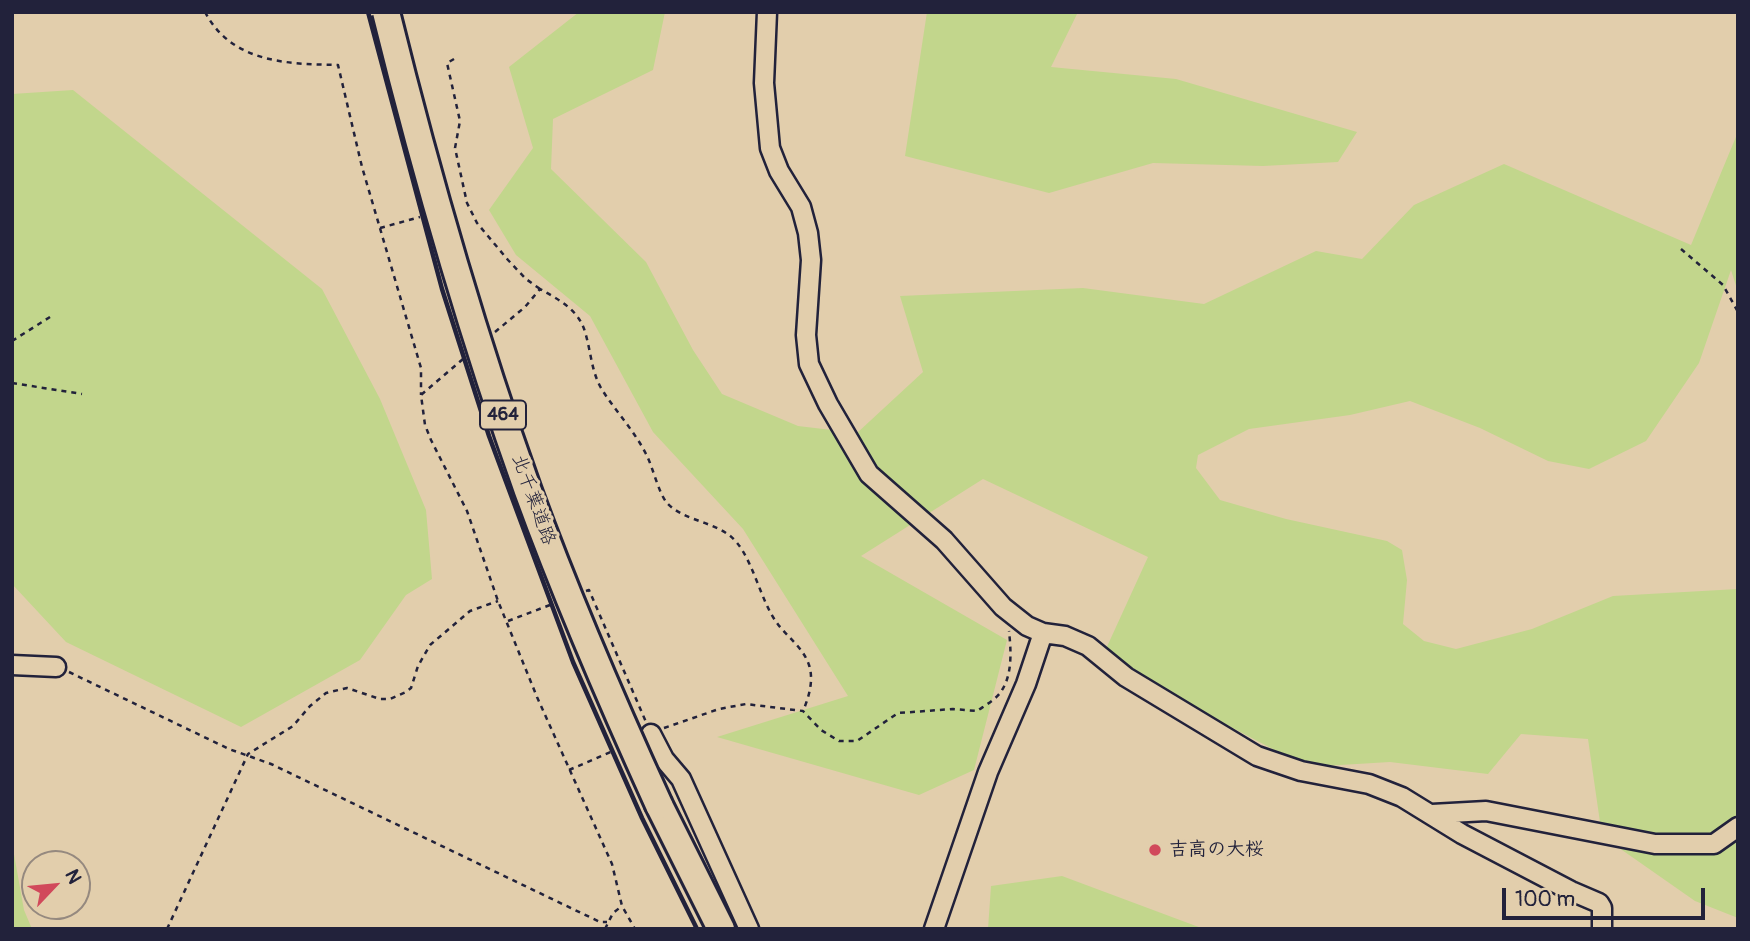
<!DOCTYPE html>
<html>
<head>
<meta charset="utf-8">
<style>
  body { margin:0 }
  #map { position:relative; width:1750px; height:941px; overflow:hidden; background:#e2ceac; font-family:Pangolin,sans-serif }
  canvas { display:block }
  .frame { position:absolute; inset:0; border:14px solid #22223b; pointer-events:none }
  .north { position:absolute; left:21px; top:850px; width:70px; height:70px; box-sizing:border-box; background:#e2ceac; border:2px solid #95897f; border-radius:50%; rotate:64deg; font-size:19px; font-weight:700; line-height:28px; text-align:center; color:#22223b }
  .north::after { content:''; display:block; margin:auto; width:24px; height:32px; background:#d1495b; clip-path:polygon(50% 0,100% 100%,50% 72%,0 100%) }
  .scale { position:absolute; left:1502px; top:888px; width:203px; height:32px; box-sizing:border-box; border:4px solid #22223b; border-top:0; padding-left:9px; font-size:21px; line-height:24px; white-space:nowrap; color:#22223b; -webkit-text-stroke:5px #e2ceac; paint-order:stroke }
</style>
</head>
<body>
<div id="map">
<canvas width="1750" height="941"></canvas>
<div class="frame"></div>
<div class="north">N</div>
<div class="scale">100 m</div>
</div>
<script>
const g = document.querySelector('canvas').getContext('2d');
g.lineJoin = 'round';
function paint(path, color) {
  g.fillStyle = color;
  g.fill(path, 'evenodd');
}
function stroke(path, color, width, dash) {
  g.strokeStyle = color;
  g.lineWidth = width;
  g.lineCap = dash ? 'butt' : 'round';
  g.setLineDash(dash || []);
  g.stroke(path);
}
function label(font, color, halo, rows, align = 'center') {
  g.font = font + ' Pangolin,"Klee One",sans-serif';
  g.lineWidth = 6;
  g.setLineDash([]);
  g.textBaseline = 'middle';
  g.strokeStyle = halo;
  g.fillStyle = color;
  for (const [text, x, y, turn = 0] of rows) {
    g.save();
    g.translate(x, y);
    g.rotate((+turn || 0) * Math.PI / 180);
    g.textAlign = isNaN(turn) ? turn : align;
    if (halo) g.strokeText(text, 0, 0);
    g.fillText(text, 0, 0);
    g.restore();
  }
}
const green = new Path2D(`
  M579,12H665L653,70L553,119L551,169L646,262L693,350L722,394L798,426L857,433L923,372L900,296L1083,288L1204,304L1316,251L1362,259L1414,205L1504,164L1691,245L1738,132V292L1731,270L1699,363L1646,441L1589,469L1548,461L1480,428L1410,401L1350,415L1249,429L1198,455L1196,468L1220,500L1286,519L1387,541L1402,550L1407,580L1403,624L1424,641L1456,649L1532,629L1613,596L1738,589V918L1695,901L1602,836L1588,739L1521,734L1488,774L1390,762L1307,767L1206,714L1105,651L1148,557L983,479L861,556L1007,640L974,770L919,795L717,737L848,696L743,529L653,432L590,316L516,255L489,210L533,148L509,67Z
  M927,12H1078L1051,67L1176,79L1357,132L1338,162L1263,166L1153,163L1049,193L905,156Z
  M73,90L322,289L380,399L426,510L432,579L406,595L360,660L241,727L66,642L12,584V94Z
  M12,843L24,910L32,929H12Z
  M1062,876L1204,929H988L991,886Z`);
const path = new Path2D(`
  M205,12C232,63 287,64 338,65L362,167L421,368V395
  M454,59L447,63L460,121L455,148L467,203L477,223L508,260L526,279L540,289
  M380,228L420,217
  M1681,249L1723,285L1738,312
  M495,332L525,307L540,289C558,299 579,310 585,332C591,351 591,370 601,388C615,411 634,430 646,454C653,467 658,492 667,503C683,520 710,521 729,535C752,552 759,599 777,623C787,637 803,647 809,665C814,680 809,697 803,711
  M12,341L50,317
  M463,359L421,395L425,425L431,440L467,511L498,601L537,697L612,864L622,906L635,929
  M12,383L82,394
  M586,591L589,590L646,722
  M508,621L550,605
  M69,672L229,749L271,764L600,922H607
  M664,728L719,709L746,704L803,711L821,730L839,741H857L898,713L953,709L977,711C984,706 995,700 1000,693C1013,676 1011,650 1009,631
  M569,770L613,751
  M167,929L248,754L293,726L310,706L326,693L347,688L380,699H390L406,692L411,688L418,666L430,645L470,611L498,601
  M605,929L613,913L622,906`);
const minor = new Path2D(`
  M767,12L764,83L770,148L779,171L801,207L808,233L811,260L806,335L809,364L828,404L869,474L944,540L1003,607L1027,626L1043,633L1065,636L1088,646L1126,677L1257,756L1301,771L1369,784L1402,797L1462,834L1571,891L1599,903L1602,908V929
  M12,665L56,667
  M651,734L664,759L681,779L749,929
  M1432,814L1486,811L1655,844H1714L1738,827
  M934,929L988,772L1026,684L1043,633`);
const highway = new Path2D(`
  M659,805L721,929`);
const rail = new Path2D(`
  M368,12L442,289L489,436L573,662L642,818L697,929`);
const highwayBridge = new Path2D(`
  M386,12C426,174 472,334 528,491C567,598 612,702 659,805`);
const markers = [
  [1155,850,7,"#d1495b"]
];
const shields = [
  [503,415,46]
];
const shieldNames = [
  ["464",503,415]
];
const streetNames = [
  ["北千葉道路",533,500,70]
];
const poiNames = [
  ["吉高の大桜",1169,850]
];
paint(green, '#c2d68c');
stroke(minor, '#22223b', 23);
stroke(highway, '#22223b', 32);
stroke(path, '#22223b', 2.5, [5, 5]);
stroke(minor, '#e2ceac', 18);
stroke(highway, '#e2ceac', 26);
stroke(rail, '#22223b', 4.5);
stroke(highwayBridge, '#22223b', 32, []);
stroke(highwayBridge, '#e2ceac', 26);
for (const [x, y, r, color] of markers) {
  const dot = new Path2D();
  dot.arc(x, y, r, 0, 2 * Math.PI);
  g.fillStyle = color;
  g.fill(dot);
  stroke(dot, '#e2ceac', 2.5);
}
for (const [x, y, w] of shields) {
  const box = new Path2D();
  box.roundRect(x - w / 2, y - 14.5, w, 29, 5);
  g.fillStyle = '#e2ceac';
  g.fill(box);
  stroke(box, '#22223b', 2);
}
label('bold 18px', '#22223b', null, shieldNames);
label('19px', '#22223b', '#e2ceac', streetNames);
label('bold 19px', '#22223b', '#e2ceac', poiNames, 'left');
</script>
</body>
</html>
